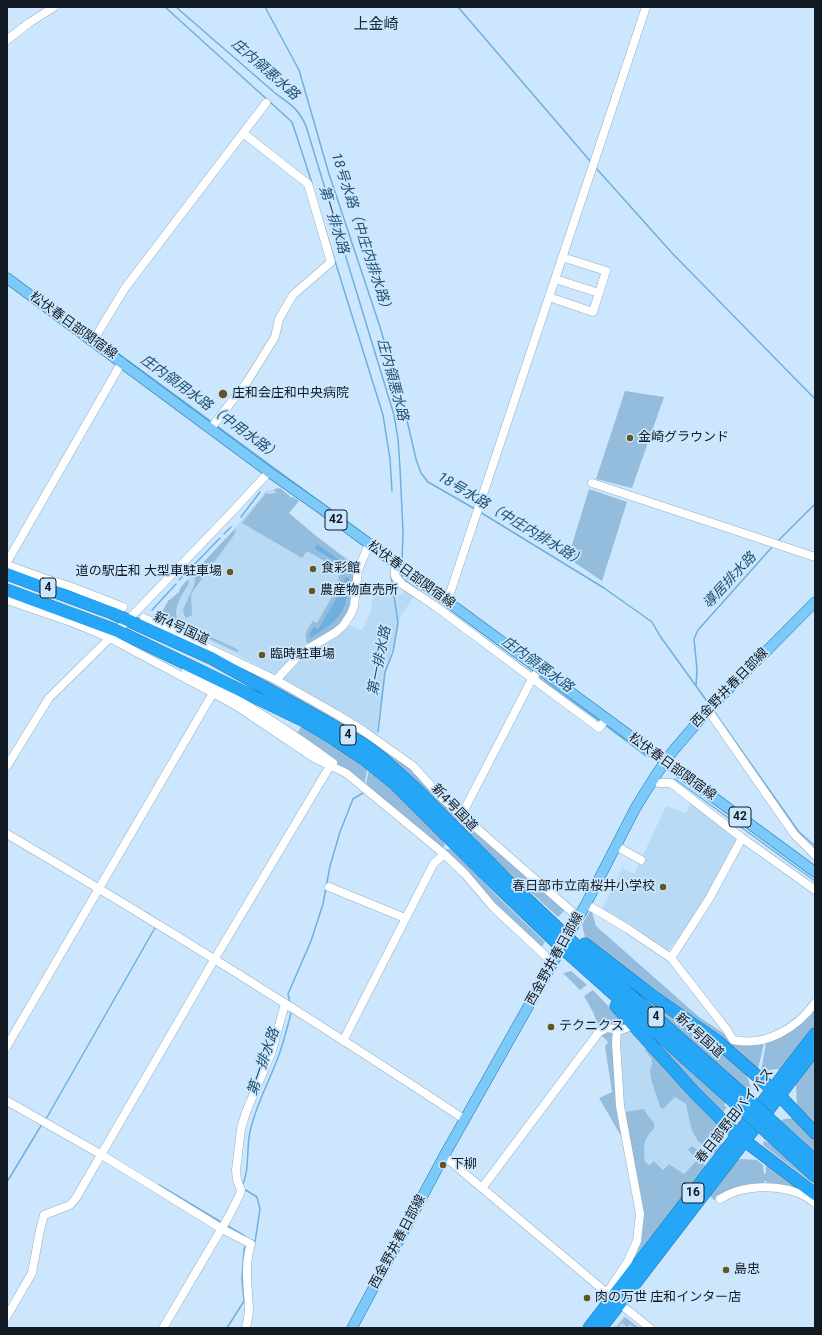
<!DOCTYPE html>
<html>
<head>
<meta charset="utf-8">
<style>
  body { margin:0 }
  #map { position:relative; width:822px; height:1335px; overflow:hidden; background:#cce7fd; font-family:Roboto,sans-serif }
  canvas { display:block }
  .frame { position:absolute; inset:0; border:8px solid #111a22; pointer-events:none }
</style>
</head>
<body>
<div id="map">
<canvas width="822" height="1335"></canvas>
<div class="frame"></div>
</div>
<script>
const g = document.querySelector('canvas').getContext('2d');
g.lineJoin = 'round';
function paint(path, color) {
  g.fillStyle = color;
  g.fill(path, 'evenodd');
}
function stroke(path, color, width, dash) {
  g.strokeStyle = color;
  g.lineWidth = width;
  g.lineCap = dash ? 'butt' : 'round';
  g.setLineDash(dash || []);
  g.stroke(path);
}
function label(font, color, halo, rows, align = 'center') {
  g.font = font + ' Roboto,"Noto Sans JP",sans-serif';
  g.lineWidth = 3.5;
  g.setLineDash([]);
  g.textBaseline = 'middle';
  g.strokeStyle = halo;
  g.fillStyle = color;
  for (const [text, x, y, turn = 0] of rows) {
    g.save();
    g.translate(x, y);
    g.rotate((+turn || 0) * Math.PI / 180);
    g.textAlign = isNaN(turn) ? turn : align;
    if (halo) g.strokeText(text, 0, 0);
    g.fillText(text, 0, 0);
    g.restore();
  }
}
const built = new Path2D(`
  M280,488L292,498L293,497L299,501L289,513L316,536L356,566L351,607L275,675L236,654L153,614L159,613L163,610L168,601L176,596L179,592L181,587L235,528L266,491Z
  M406,588L415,595L400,617V621H398L394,643L386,672L376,737L281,679L300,659L320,644L345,630L350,625L362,630L370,613L374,589L396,595L402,594Z
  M691,803L738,838L694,919L668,951L635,929L602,909L622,868L634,874L666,806L686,813Z
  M630,1029L647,1048L652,1064L650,1070L663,1109L675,1097L687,1104L692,1131L698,1141L715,1155L706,1168L699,1151L698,1159L684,1174L669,1164L663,1170L654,1161L648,1165L645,1162L643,1144L647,1135L654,1129L646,1111L625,1112L621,1087L618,1032Z
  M624,1316L639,1328H613Z`);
const green = new Path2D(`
  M625,391L664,397L632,488L596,479Z
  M280,488L292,498L293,497L299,501L289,513L316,536L356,566V573L341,571L307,551L302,558L242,523L266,493L269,494L276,493V491H274V489ZM317,545H319L349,569L316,550Z
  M589,489L627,502L602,581L568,558Z
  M236,528L234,535L193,591L191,595L192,615L186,618L184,615L183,610L195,583L194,572Z
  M341,573L355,574C354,584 353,595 351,605C346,624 326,634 311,643H307C303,634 308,628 313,621L317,623L336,590L334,588L339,579L338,578ZM350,578L346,603L310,637L323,622Z
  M188,579L189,583C182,596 169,612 181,623L239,650L237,652L159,615V613L163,610L168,601L179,592L181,587Z
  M168,633L234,662L316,705L374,742L373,747Z
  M283,725L298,732L302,725L368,768L364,784Z
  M376,743L411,768L565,910L558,917L374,749Z
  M369,769L387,784L443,840L445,845L442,849L366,785Z
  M446,849H451L497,896L545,942L541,948L498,908L444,852Z
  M591,909L596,926L699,1017L723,1033L728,1035L764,1043L758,1069L585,937L582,925Z
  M571,971L587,985L580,990L563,973Z
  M593,990L627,1026L600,1030L593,1012L584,996Z
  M638,994L686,1023L746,1073L751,1088L749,1094Z
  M815,1006V1026L780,1071L777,1069L761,1071L766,1043L768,1041Z
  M614,1029L624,1141L599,1098L612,1092L605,1047L608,1042L600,1034Z
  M643,1029L727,1101L724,1105L727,1107L722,1114Z
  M647,1048L717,1123L721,1143L723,1145L715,1155L698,1141L692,1131L686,1104L675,1097L663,1109L660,1107L651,1079L650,1070L652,1064L651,1058L645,1050Z
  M815,1056V1125L797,1107L796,1085L794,1083Z
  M644,1109L649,1117L654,1123V1129C642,1140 644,1147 645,1162L649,1165L654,1161L663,1170L669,1164L684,1174L698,1159L688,1150L692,1146L699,1151L706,1168L615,1287L626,1266L639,1224L625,1112Z
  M796,1118L815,1137V1155L779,1122L784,1119Z
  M765,1141L767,1143L769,1141L815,1183V1185L764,1146L763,1142Z
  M741,1159L757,1160L763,1165L764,1174L766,1173V1163L803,1191L767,1184L766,1181H764L765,1183L733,1190L714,1200L709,1195L738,1160Z
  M625,1317L639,1328H635L630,1324L627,1327L622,1323L618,1328H616Z`);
const water = new Path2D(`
  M317,545H319L349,568V569L316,550L315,547Z
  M346,577L350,578C346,615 341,618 310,638V633L314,627L318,629L343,588L341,586Z`);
const stream = new Path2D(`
  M165,7L292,122L312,183
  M176,7L275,93C290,104 298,108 306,126L394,415L398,439L400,468L403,532L402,561
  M265,7L299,70L329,174L380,327L406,416L416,459L421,473L428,482L475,509
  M458,7L591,162
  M596,168L672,253L815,399
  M321,216L383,415L390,459L392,491
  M72,320L93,335
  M97,338L212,422
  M217,426L398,559L401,560
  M480,512L604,588L652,622L660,636L709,704
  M241,517L260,492
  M224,534L231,527
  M777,542L815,504
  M191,568L220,538
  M402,573V578L421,592
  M179,580L183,576
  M152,610L176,584
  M487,640L532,673
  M537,676L601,722
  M696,686L697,670L694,639L698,630L773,546
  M713,710L799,832L815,846
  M605,725L646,756
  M378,732L385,672L393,652L398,623L391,576
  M675,779L815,881
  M145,912L159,921
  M290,1003L288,994L311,941L323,904L330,866L340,832L353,799L363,793
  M46,1119L156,926
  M7,1182L42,1124
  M159,1185L221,1222
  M242,1186C250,1170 246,1150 250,1132C255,1107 268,1084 277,1060C283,1045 287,1029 291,1013V1010
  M244,1189L257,1197L260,1209L255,1242L252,1240
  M226,1225L245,1236
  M227,1328L244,1301L242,1279L244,1249L247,1244`);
const minor = new Path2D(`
  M7,40L29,23L54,7
  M562,257L606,271L599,293
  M549,297L593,312L599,293L555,279
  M93,341L125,288L266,103
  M211,428L247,382L275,337L279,319L293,295L331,262L308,184L243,133
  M592,483L815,557
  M7,562L122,362
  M7,565L46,579L69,586L123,607
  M398,565L395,570V576L402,584L435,606L599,728L606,719
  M7,600L74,623L110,638L213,693L235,705L314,758L346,773L444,854L465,874L493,907L552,962
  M447,602L646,7
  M144,618L159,625L167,631
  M161,635L167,631H173L276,680L336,714L365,732L413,766L441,797L578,917
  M186,670C237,698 286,728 333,763
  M276,680L301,653L336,632L343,626L351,614L354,606L358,570L369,544
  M708,710L794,834L815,855
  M7,766L49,698L128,620L229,515L269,472
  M659,783H671L742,838L815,890
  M462,814L532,679L539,670
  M7,834C162,925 314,1020 464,1119
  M616,846L641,860
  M329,887L405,918
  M586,904L628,929L671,958L727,1030L733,1040C765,1047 796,1029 815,1003
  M671,958L709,899L742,838
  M343,1041L434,863L444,854
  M7,1046L213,693
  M7,1101L102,1155L222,1229L251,1244C244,1265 248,1287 249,1309C249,1315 247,1322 246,1328
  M444,1156L620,1304L650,1328
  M482,1188L599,1032L607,1028L621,1030L634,1025
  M720,1199C725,1196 731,1193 737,1191C761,1184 796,1186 815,1203
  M607,1293L628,1261L637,1241L640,1214L620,1106L616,1043L617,1029
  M7,1316L32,1273L40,1230L44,1215L70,1205L76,1198L214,960L330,766
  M163,1328L229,1216L240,1194L241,1190L237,1180L236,1170L241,1129L246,1112L271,1054L285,1004`);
const major = new Path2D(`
  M7,278L269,472L319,507L815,872
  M352,1328L444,1156L586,904L636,807L656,775L673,751L708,710L815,602`);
const highway = new Path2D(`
  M7,574L112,613L211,658L340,730L366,746L384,760L414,787L508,881L603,971L746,1097
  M7,590L118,631L304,721L334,739L364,759L395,784L489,878L561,947L733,1101
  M585,944L651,995L717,1041L780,1096L815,1133
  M616,1006L695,1093L737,1135L815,1194
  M776,1125L815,1161
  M770,1135L815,1176
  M589,1328L815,1034
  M601,1328L815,1049`);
const highwayBridge = new Path2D(`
  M746,1097L776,1125
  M733,1101L770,1135`);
const markers = [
  [223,394,5,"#645522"],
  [630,438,4,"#645522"],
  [313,569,4,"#645522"],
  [230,572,4,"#645522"],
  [312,591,4,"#645522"],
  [262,655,4,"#645522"],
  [663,887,4,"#645522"],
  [551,1027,4,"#645522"],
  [443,1165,4,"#645522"],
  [726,1270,4,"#645522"],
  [587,1298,4,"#645522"]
];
const shields = [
  [336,520,22],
  [48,588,16],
  [348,735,16],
  [740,817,22],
  [656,1017,16],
  [693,1193,22]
];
const shieldNames = [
  ["42",336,520],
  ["4",48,588],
  ["4",348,735],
  ["42",740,817],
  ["4",656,1017],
  ["16",693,1193]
];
const streetNames = [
  ["松伏春日部関宿線",73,326,36],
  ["松伏春日部関宿線",411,575,36],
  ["新4号国道",181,629,25],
  ["西金野井春日部線",730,688,-46],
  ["松伏春日部関宿線",672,767,36],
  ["新4号国道",454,808,46],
  ["西金野井春日部線",555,959,-61],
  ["新4号国道",699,1036,42],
  ["春日部野田バイパス",735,1116,-52],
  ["西金野井春日部線",398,1242,-62]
];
const poiNames = [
  ["庄和会庄和中央病院",232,394],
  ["金崎グラウンド",638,438],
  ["食彩館",321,569],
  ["道の駅庄和 大型車駐車場",222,572,"right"],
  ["農産物直売所",320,591],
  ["臨時駐車場",270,655],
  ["春日部市立南桜井小学校",655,887,"right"],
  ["テクニクス",559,1027],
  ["下柳",451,1165],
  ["島忠",734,1270],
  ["肉の万世 庄和インター店",595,1298]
];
const waterNames = [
  ["庄内領悪水路",265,70,41],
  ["第一排水路",333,220,73],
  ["18号水路（中庄内排水路）",361,234,72],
  ["庄内領悪水路",392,380,75],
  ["庄内領用水路（中用水路）",210,408,36],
  ["18号水路（中庄内排水路）",511,520,31],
  ["導居排水路",730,581,-47],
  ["第一排水路",380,661,-79],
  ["庄内領悪水路",537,665,36],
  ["第一排水路",264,1062,-71]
];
const quarterNames = [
  ["上金崎",376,25]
];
paint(built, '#b9daf5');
paint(green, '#94bcdc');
paint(water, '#6eafe0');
stroke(stream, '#6eafe0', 1.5);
stroke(minor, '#94aec3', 9);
stroke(major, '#1e75ac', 11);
stroke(highway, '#1e75ac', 13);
stroke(minor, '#fff', 8);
stroke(major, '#7ccafa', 10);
stroke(highway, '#25a6f6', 12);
stroke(highwayBridge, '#1e75ac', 13, []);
stroke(highwayBridge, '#25a6f6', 12);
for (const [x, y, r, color] of markers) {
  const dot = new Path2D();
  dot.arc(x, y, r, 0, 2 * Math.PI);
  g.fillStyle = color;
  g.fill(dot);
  stroke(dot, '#cce7fd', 1.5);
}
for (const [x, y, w] of shields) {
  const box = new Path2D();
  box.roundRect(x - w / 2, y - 10, w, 20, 3);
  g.fillStyle = '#cce7fd';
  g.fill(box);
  stroke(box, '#111a22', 1);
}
label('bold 12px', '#111a22', null, shieldNames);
label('13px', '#111a22', '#cce7fd', streetNames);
label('13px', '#111a22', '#cce7fd', poiNames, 'left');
label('italic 14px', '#215072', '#cce7fd', waterNames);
label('15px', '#162c3d', '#cce7fd', quarterNames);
</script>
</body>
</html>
